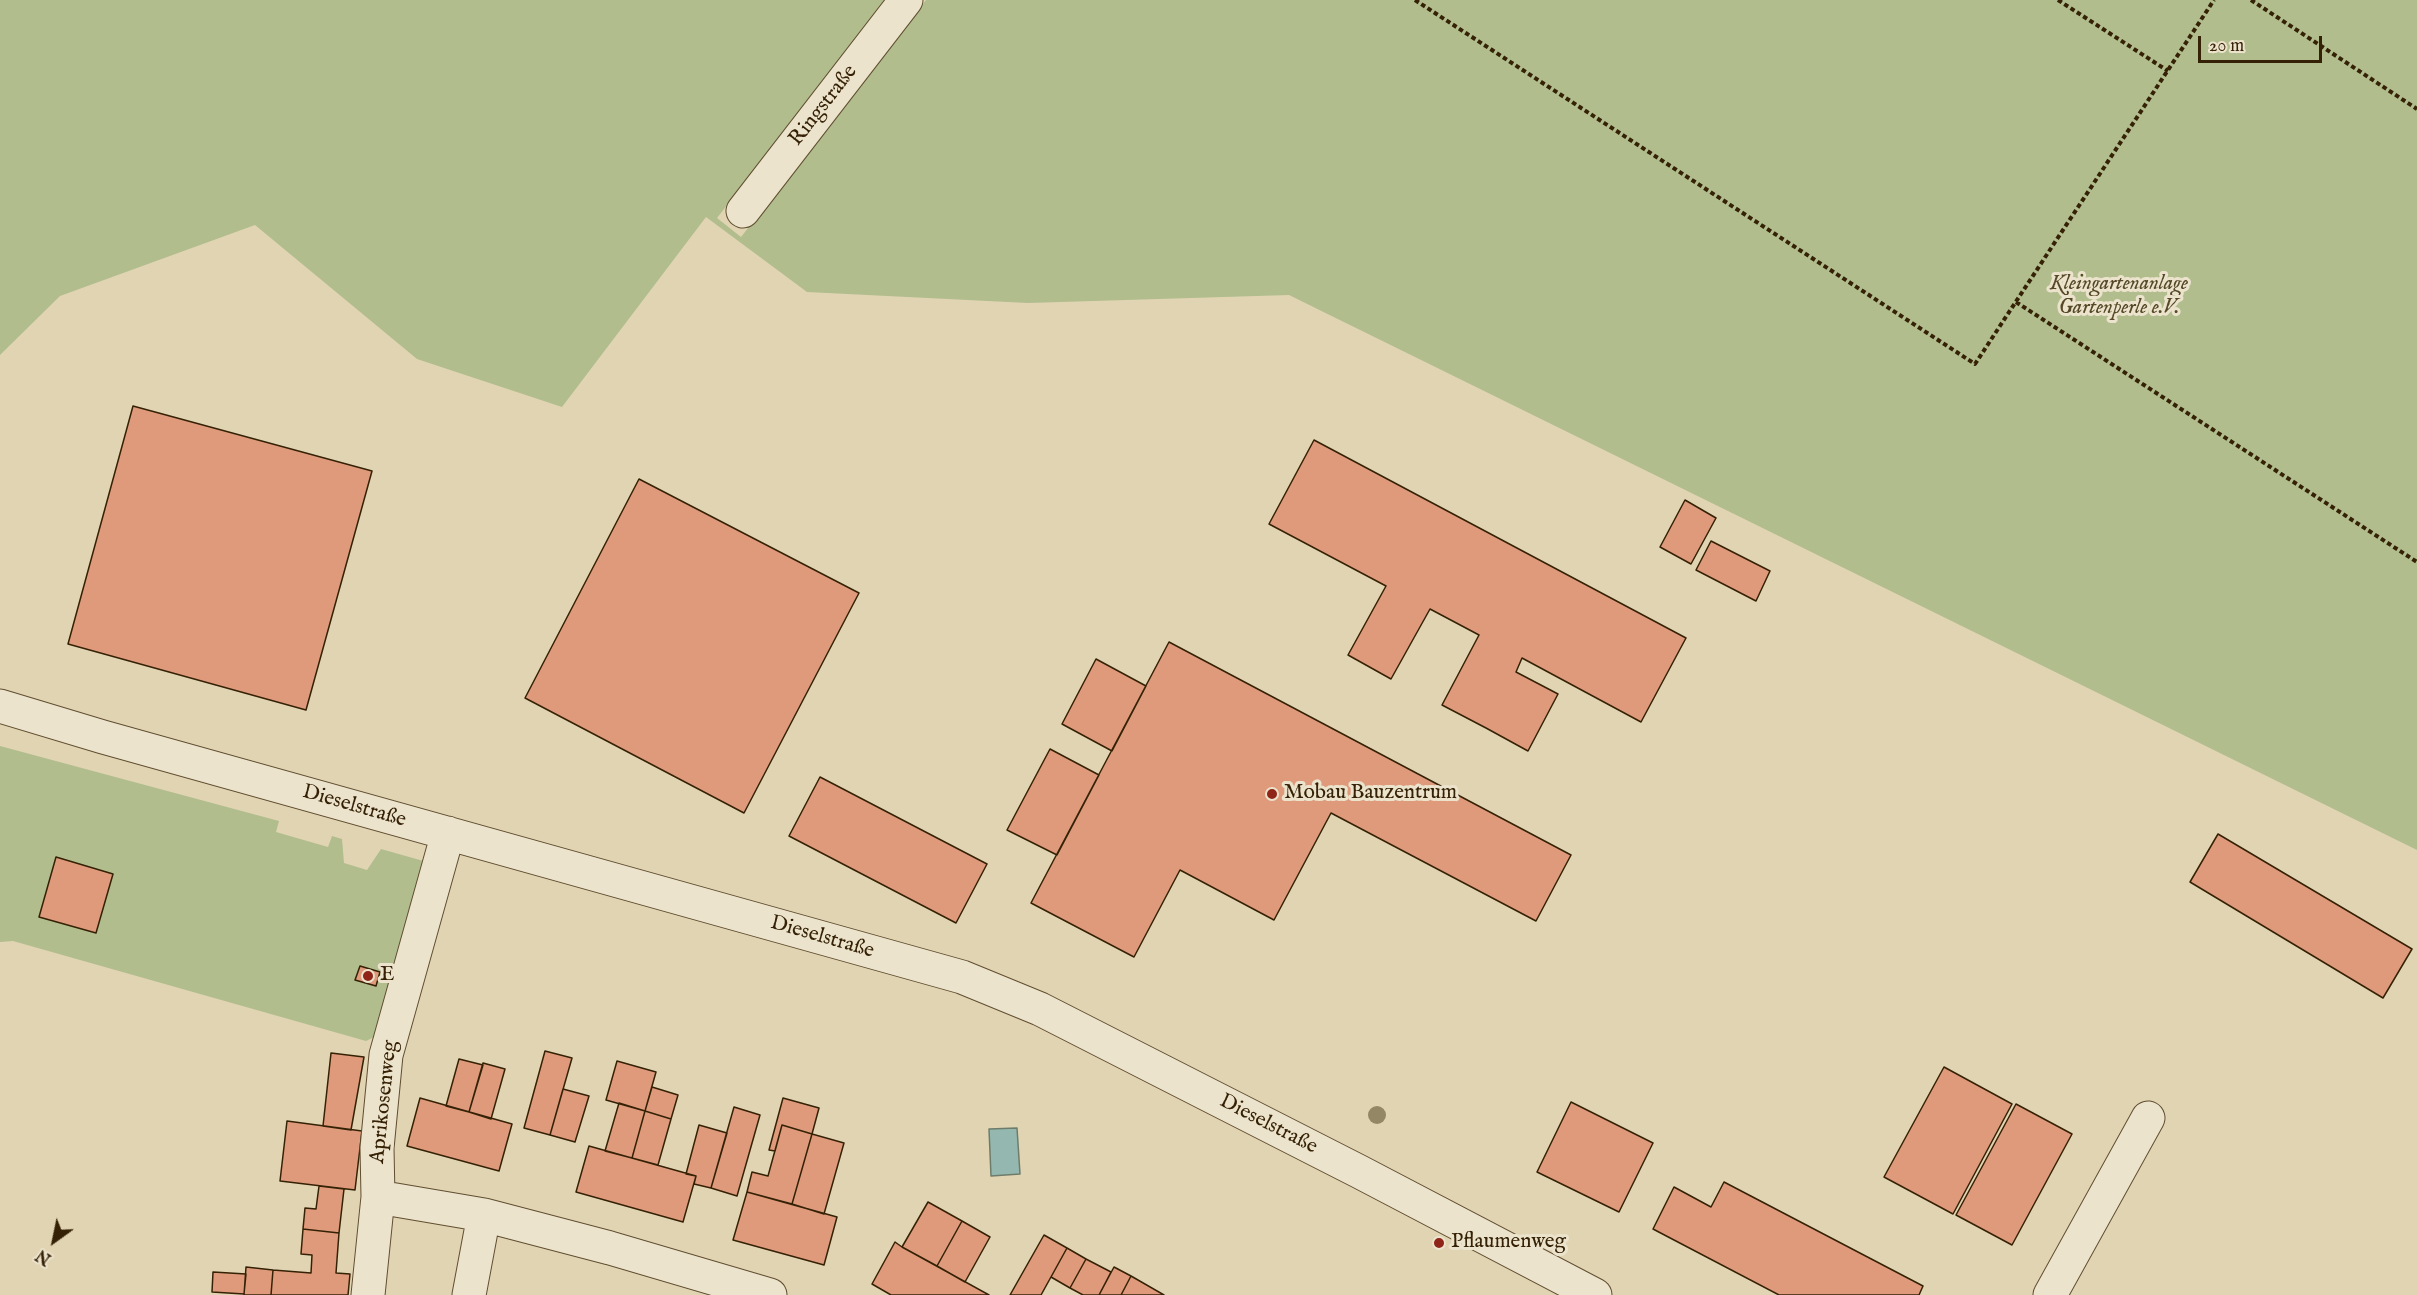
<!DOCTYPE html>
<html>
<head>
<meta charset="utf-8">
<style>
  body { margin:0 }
  #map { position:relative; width:2417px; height:1295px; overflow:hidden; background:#e1d4b2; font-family:"IM FELL English",serif }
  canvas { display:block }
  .north { position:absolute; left:24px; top:1211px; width:60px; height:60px; -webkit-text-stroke:4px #ece3cd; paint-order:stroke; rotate:213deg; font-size:16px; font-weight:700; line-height:24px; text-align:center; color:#352105 }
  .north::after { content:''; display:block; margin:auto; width:21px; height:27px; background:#352105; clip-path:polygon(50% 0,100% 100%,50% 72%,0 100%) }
  .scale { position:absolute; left:2198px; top:36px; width:124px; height:27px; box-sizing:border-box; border:3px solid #352105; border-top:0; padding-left:8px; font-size:18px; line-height:21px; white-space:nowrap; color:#352105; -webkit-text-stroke:4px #ece3cd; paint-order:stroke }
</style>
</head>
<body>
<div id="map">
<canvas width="2417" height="1295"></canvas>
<div class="north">N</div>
<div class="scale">20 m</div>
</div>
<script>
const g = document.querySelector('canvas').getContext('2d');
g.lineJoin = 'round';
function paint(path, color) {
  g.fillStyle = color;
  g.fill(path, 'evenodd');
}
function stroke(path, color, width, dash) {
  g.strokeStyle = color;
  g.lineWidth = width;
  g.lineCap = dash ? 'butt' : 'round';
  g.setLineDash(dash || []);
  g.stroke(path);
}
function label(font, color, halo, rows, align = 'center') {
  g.font = font + ' "IM FELL English",serif';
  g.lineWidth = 6;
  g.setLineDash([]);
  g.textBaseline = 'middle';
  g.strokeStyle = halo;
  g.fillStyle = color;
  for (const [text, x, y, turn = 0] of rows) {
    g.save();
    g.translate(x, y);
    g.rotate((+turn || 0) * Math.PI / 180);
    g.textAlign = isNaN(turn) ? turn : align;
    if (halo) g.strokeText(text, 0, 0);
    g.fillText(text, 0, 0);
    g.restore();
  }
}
const green = new Path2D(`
  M0,0H887L717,218L741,237L926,0H2417V850L1289,295L1028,303L807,292L706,217L562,407L417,359L255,225L60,296L0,355Z
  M0,746L279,821L276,832L328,847L332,836L342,839L344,863L367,870L381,849L427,862L380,1034L366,1041L13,941L0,942Z`);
const water = new Path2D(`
  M1017,1128L1020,1174L991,1176L989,1129Z`);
const building = new Path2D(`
  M133,406L372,471L306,710L68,644Z
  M1314,440L1686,638L1641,722L1522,658L1516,672L1558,694L1528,751L1486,728L1442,705L1479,635L1430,609L1391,679L1348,655L1386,586L1269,524Z
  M639,479L859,593L744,813L525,698Z
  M1685,500L1716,518L1691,564L1660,547Z
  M1711,541L1770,571L1756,601L1696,570Z
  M1169,642L1571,855L1536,921L1331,813L1274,920L1180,870L1134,957L1031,903Z
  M1096,659L1146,686L1112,751L1062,724Z
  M1050,749L1099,775L1057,855L1007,830Z
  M820,777L987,864L956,923L789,836Z
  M2218,834L2412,949L2383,998L2190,882Z
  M56,857L113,874L96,933L39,917Z
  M360,966L380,972L376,986L355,980Z
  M545,1051L572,1058L550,1135L524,1128Z
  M331,1053L364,1057L351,1130L323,1126Z
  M459,1059L483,1065L469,1112L446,1106Z
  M617,1061L656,1072L645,1111L606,1100Z
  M483,1063L505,1069L491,1119L469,1112Z
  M1944,1067L2012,1104L1953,1214L1884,1177Z
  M652,1087L678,1095L671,1119L645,1111Z
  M563,1089L589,1096L575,1142L550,1135Z
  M420,1098L512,1124L499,1171L407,1146Z
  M783,1098L819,1108L812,1134L782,1125L775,1151L769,1150Z
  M1571,1102L1653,1143L1619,1212L1537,1172Z
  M619,1103L645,1111L632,1158L605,1151Z
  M2016,1104L2072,1134L2012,1245L1956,1215Z
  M734,1107L760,1115L737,1196L711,1188Z
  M645,1111L671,1119L658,1165L632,1158Z
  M287,1121L362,1131L355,1190L280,1181Z
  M699,1125L727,1133L711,1188L694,1184L696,1176L686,1174Z
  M782,1125L812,1134L792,1204L747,1192L752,1172L768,1176Z
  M812,1134L844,1143L824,1214L792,1204Z
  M589,1146L696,1176L683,1222L576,1192Z
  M1724,1182L1923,1286L1919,1295H1779L1653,1229L1674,1187L1711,1207Z
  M319,1186L344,1189L339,1233L303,1229L305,1208L316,1209Z
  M747,1192L837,1217L824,1265L733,1240Z
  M928,1202L962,1221L937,1266L902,1247Z
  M962,1221L990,1237L965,1282L937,1266Z
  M303,1229L339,1233L336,1273L350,1274L348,1295H271L273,1270L311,1273L312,1255L301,1254Z
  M1044,1235L1067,1248L1041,1295H1010Z
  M895,1242L902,1247L989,1295H891L872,1284Z
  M1067,1248L1086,1259L1070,1288L1051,1277Z
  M1086,1259L1111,1272L1099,1295H1083L1070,1288Z
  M246,1267L273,1270L271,1295H244Z
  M1114,1267L1131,1276L1121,1295H1099Z
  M213,1272L246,1274L244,1294L212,1292Z
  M1131,1276L1164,1295H1121Z`);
const path = new Path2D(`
  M1415,0L1975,364L2214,0
  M2058,0L2168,71
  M2251,0L2417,109
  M2016,302L2417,562`);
const minor = new Path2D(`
  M743,211L906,0
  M0,706L103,737L962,977L1040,1009L1360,1172L1595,1295
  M448,833L386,1055L377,1148L378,1197L484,1215
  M368,1295L378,1197
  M469,1295L484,1215L610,1248L770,1295
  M2050,1295L2148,1118`);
const trees = [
  [1377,1115]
];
const markers = [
  [1272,794,6,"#8f2418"],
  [368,976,6,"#8f2418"],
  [1439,1243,6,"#8f2418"]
];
const streetNames = [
  ["Ringstraße",824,106,-52],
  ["Dieselstraße",354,807,16],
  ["Dieselstraße",822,938,16],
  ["Aprikosenweg",385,1102,-84],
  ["Dieselstraße",1268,1125,27]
];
const parkNames = [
  ["Kleingartenanlage",2119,285],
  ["Gartenperle e.V.",2119,309]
];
const poiNames = [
  ["Mobau Bauzentrum",1284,794],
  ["E",380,976],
  ["Pflaumenweg",1451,1243]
];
paint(green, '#b1bd8d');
paint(water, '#94b8af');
stroke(water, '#6e7c6b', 1.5);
paint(building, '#de9a7b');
stroke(building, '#352105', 1.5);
stroke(minor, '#604e30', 35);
stroke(path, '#352105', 4, [4.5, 3]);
stroke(minor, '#ece3cd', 33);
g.fillStyle = '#938766';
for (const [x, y] of trees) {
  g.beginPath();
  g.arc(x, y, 9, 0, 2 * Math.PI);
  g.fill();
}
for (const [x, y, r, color] of markers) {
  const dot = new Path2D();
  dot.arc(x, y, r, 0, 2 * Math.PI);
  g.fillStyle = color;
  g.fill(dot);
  stroke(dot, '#ece3cd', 2);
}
label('21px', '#352105', '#ece3cd', streetNames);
label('italic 21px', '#544827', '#ece3cd', parkNames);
label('21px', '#352105', '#ece3cd', poiNames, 'left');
</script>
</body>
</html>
